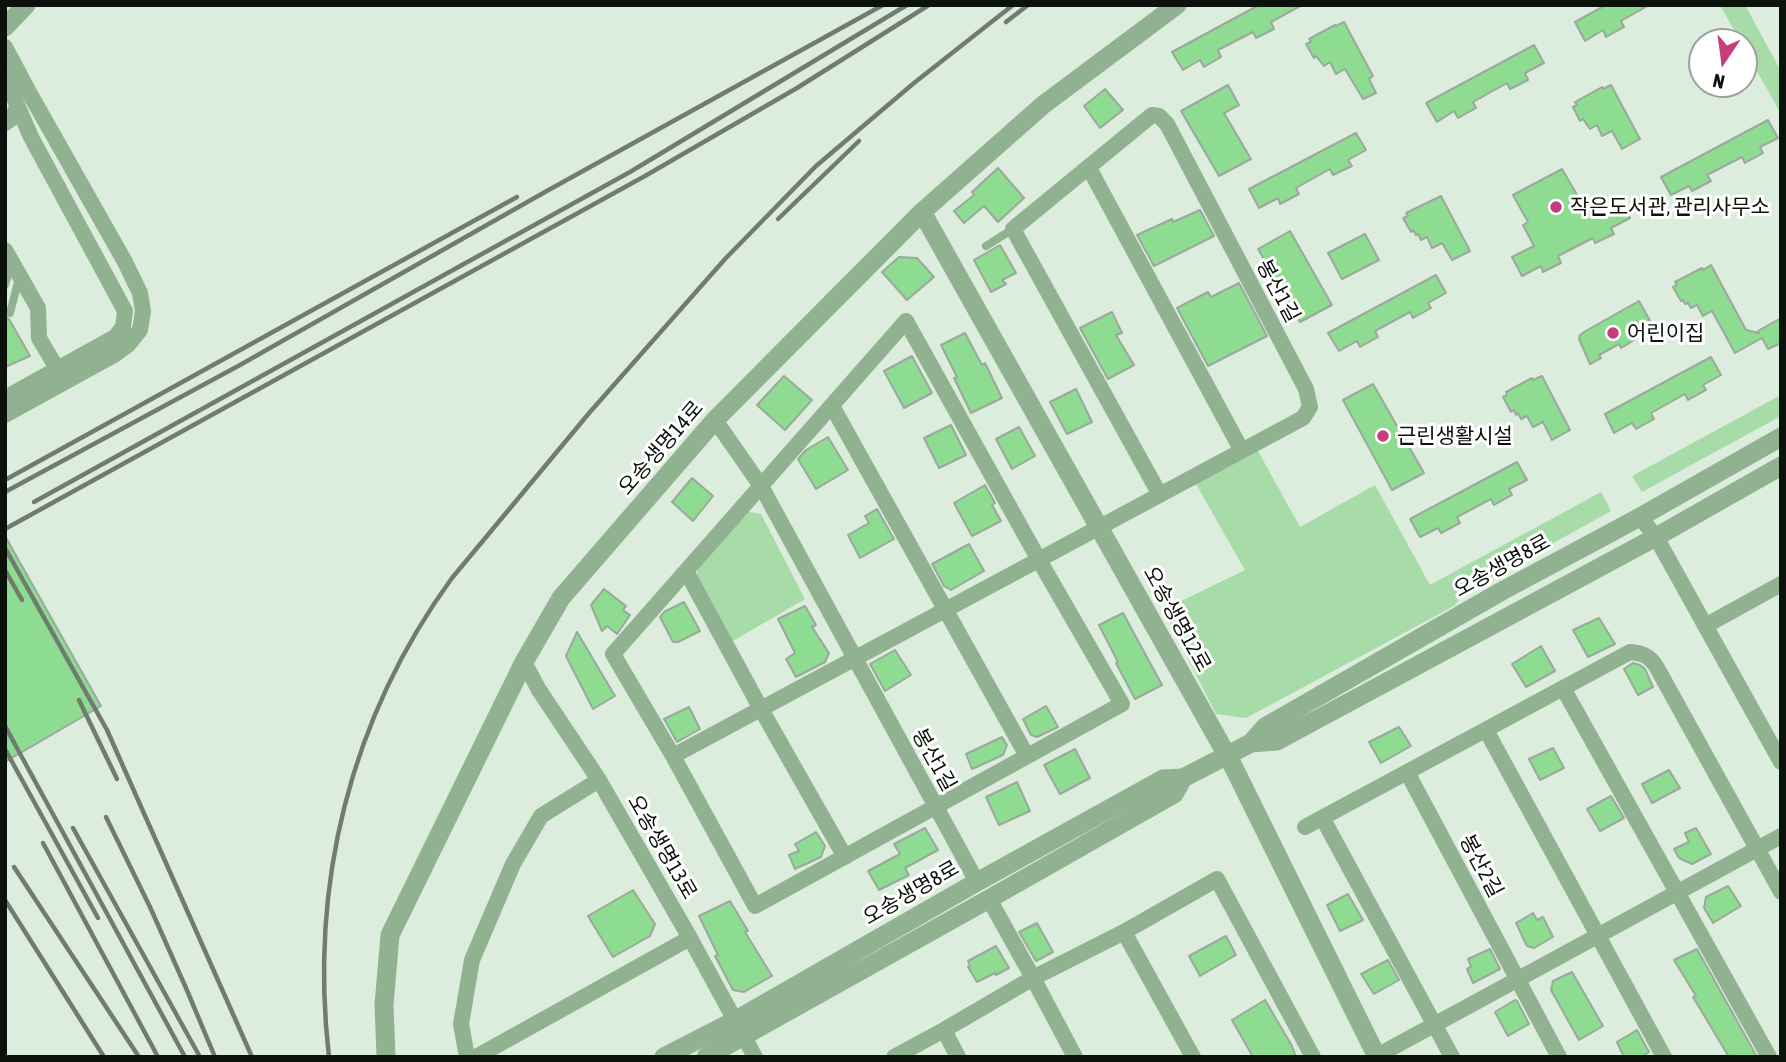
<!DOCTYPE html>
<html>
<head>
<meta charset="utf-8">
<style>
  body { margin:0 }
  #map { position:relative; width:1786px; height:1062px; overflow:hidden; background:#ddeddd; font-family:"Asap Condensed",sans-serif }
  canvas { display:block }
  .frame { position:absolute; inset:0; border:7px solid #0b110b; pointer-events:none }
  .north { position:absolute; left:1688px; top:28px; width:70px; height:70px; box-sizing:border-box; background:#fff; border:2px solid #9da09d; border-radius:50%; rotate:193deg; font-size:19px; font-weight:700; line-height:28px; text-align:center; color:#0b110b }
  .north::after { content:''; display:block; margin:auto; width:24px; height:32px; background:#c43d7c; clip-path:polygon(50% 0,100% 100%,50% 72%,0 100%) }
</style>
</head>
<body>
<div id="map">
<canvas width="1786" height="1062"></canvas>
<div class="frame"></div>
<div class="north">N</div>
</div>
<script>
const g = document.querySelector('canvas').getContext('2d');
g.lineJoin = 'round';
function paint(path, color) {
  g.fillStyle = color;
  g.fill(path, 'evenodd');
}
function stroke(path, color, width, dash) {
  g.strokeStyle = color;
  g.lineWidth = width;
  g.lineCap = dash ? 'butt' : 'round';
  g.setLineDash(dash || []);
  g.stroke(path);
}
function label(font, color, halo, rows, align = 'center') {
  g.font = font + ' "Asap Condensed","Noto Sans KR",sans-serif';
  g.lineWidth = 6;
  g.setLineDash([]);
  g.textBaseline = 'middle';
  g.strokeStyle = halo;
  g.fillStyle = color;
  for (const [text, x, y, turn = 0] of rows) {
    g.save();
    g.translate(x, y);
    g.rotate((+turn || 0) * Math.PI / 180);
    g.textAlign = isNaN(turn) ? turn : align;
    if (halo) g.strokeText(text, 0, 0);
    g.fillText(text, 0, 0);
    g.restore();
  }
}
const green = new Path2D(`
  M1720,5H1745L1781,71V114L1744,48V42H1741Z
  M1781,395V416L1642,492L1632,476Z
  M1258,451L1300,527L1375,485L1430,585L1601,492L1611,511L1465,592L1455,605L1443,612L1246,718L1216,714L1163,610L1245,570L1196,484Z
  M744,511L761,514L805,599L733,641L697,575L698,568Z`);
const building = new Path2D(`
  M1259,5H1302L1271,22L1274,29L1256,38L1253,32L1218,50L1221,57L1204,67L1200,60L1183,70L1172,52Z
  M1606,5H1649L1621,21L1624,27L1606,37L1603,30L1585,41L1575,22Z
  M1344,22L1373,76L1369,79L1376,93L1363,99L1345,69L1336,74L1330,62L1324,66L1316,56L1314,58L1306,44L1311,42L1309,39L1335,25L1336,26Z
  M1534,45L1544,63L1525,73L1528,80L1510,89L1507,83L1473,102L1476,108L1458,118L1454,111L1437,122L1426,103Z
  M1228,85L1239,105L1224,113L1251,159L1219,176L1181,111Z
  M1611,85L1640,139L1622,149L1612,131L1602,136L1597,125L1590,129L1583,119L1580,121L1573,107L1577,105L1575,102L1602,87L1603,89Z
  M1105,89L1123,110L1100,128L1084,106Z
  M1768,120L1778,138L1760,147L1763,153L1745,163L1742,157L1707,175L1711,181L1692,191L1689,186L1671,195L1661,177Z
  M1356,133L1366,150L1348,160L1352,166L1333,175L1330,169L1296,188L1299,194L1280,204L1278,198L1259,208L1249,189Z
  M998,168L1024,198L998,222L984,206L964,223L954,211L974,195L972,192Z
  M1562,169L1580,200L1587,197L1596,213L1620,200L1630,218L1611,228L1614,234L1595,243L1593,238L1558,256L1561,263L1543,272L1541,266L1522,276L1512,257L1534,246L1523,225L1528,222L1513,195Z
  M1441,196L1470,251L1452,260L1442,243L1432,248L1427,237L1421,240L1418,234L1416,235L1413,230L1411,232L1403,218L1408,216L1406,213Z
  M1200,210L1214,236L1154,266L1137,235L1172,219L1173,222Z
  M1290,231L1332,305L1300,322L1258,249Z
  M1365,234L1379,260L1342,279L1328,253Z
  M1000,245L1016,273L1002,280L1006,284L991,292L974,260Z
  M899,257L917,258L934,277L907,300L882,272Z
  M1711,265L1746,330L1759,333L1758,331L1781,318V343L1768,349L1762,338L1735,353L1712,311L1703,316L1697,305L1691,308L1688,303L1685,304L1683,300L1681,301L1673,287L1677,285L1675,282L1702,268L1703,270Z
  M1436,275L1446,293L1428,303L1431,308L1413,318L1410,312L1375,331L1378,337L1360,347L1357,341L1339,351L1328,333Z
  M1239,283L1267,336L1208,366L1177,308L1208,292L1211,297Z
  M1639,301L1654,328L1621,348L1619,344L1599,355L1601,358L1590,364L1579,339L1580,335L1584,332Z
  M1112,312L1122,333L1116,335L1134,365L1108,379L1080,328Z
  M5,317L9,319L30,356L5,367Z
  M965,333L982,365L985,363L1002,398L971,413L954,378L957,377L941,345Z
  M912,356L932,393L904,408L884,371Z
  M1711,357L1721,375L1703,385L1706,390L1688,400L1685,394L1651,413L1654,419L1636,429L1632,423L1614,433L1605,414Z
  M784,376L812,400L785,430L757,405Z
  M1542,376L1570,430L1552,440L1543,422L1533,427L1527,416L1521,419L1518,413L1516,415L1514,410L1511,412L1503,397L1507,395L1506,392L1532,378L1533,380Z
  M1373,384L1424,473L1392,490L1343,400Z
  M1076,389L1092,422L1067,434L1050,402Z
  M951,425L966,455L939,468L924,438Z
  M1019,427L1035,456L1012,469L996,439Z
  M828,437L848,470L816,489L798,459L806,450Z
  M1517,462L1527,480L1509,489L1512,495L1494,505L1491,499L1457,517L1460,523L1441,533L1438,528L1420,537L1410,519Z
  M692,478L713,496L693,521L672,502Z
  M985,485L995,503L992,505L1001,521L972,536L954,503Z
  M877,509L894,539L860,558L848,535L869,523L865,516Z
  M5,536L101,706L5,762Z
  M969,544L984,571L951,590L944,586L932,564Z
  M604,589L626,606L623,610L630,615L617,634L607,626L602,631L591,605Z
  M684,602L700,631L678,642H673L660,617L664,612Z
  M805,606L816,625L812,627L829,653L825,662L796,677L786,659L795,653L778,619Z
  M1123,613L1162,685L1135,699L1116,663L1118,662L1099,625Z
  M1599,618L1615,644L1588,657L1573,630Z
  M577,632L615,696L593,709L566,656Z
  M1541,646L1555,671L1526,687L1512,664Z
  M895,650L911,675L885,691L870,664Z
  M1633,663L1640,665L1645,669L1653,687L1638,695L1624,669Z
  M1046,706L1058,727L1037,737L1031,735L1023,719Z
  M689,707L700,729L677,742L664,719Z
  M1399,727L1411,746L1381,763L1369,742Z
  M1002,737L1007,745L1003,755L972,769L966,754Z
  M1553,748L1564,768L1540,780L1529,759Z
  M1075,749L1090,778L1060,794L1044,765Z
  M1669,770L1680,788L1652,803L1642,784Z
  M1017,782L1030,811L999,825L986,797Z
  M1611,796L1624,818L1600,831L1587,809Z
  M925,828L938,850L905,868L909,875L879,890L868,871L900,854L894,844Z
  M1696,828L1711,854L1692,864L1679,858L1674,849L1689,842L1685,833Z
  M816,832L825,846L821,857L795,869L789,855L799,851L795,844Z
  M1728,886L1741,906L1713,923L1704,908L1706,897Z
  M633,890L655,924L650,936L613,957L588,916Z
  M1348,894L1363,920L1340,931L1327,905Z
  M730,901L748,931L745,932L772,976L744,992L733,990L715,956L718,955L699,916Z
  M1533,913L1537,920L1543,917L1553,937L1534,948L1527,946L1516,923Z
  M1037,923L1053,952L1036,961L1019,932Z
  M1226,936L1236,955L1200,976L1189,956Z
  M996,946L1009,968L996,975L995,973L977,982L968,967L970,966L968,961Z
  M1490,949L1500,969L1473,983L1467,969L1471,967L1468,959Z
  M1697,949L1757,1057H1729L1693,997L1696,996L1674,960Z
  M1388,960L1399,980L1374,994L1361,974Z
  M1572,972L1603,1026L1579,1040L1551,990L1553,981Z
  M1265,1000L1292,1046L1296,1057H1253L1232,1020Z
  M1515,1000L1517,1001L1529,1024L1508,1036L1495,1012Z
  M1637,1030L1649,1052L1641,1057H1624L1617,1042Z`);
const service = new Path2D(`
  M986,246L1013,229
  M5,285L11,264
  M10,313L19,278`);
const minor = new Path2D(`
  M5,47L30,94L125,262L140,293L143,311L140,330L128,345L114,355L5,415
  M5,77L31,137L125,311L123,327L115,337L5,398
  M5,123L11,119L18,106
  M1089,168L1242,451
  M5,250L38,308L39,338L62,377
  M906,321L1039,560L1122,704L755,906L673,756L613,654Z
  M832,406L1027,756
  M715,420L761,486L977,882
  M1640,517L1656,537L1781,762
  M686,571L761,709L845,857
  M1705,626L1781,584
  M524,662L539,690L599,780L690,938L755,1057
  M1563,688L1769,1057
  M1486,730L1664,1057
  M673,756C883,643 1093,531 1303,418L1310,407L1306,389L1167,124L1159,116L1152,115L1013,229L1160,495
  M1407,772L1559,1057
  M1323,819L1452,1057
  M1305,827L1630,652C1643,653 1649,656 1656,666L1781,892
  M989,899L1033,978L1075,1057
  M1124,932L1193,1057
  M944,1030L958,1057
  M467,1057L461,1024L472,960L513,864L541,816L599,780
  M476,1057L690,938
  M894,1057L944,1030L1033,978L1124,932L1217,879L1313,1057
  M1375,1057L1781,836`);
const tertiary = new Path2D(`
  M5,27L26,5
  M922,212L1233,766L1377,1057
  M1251,743L1277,741L1656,537L1781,466
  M386,1057L384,1005L390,935L524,662L561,598L715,420L922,212L1043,105L1177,5
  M664,1057L736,1020L977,882L1163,779L1183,778L1251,743L1265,727L1502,591L1640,517L1781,437
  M706,1057L989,899L1174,794L1183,778`);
const rail = new Path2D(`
  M1006,22L1028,5
  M778,219L859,141
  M5,480L517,197
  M5,492L240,365L545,192L883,5
  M34,502L630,172L907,5
  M5,529L645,176L797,88L929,5
  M5,548L107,730L252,1057
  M5,570L22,600
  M79,700L117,779
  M5,726L185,1057
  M5,749L98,918
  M106,817L150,907L186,988L215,1057
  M73,828L200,1057
  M43,843L158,1057
  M14,867L139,1057
  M5,900L104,1057
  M329,1057C309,885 350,718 452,578L590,412L725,259L816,166L914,83L1013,5`);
const markers = [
  [1556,207,7,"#c43d7c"],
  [1613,333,7,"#c43d7c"],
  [1383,436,7,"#c43d7c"]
];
const poiNames = [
  ["작은도서관, 관리사무소",1570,207],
  ["어린이집",1627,333],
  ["근린생활시설",1397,436]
];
const streetNames = [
  ["봉산1길",1278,291,62],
  ["오송생명14로",661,448,-49],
  ["오송생명8로",1502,566,-29],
  ["오송생명12로",1177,619,61],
  ["봉산1길",934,760,61],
  ["오송생명13로",662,847,60],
  ["봉산2길",1481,866,62],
  ["오송생명8로",911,893,-30]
];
paint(green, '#a7dba8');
paint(building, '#8ddc92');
stroke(building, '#9aa99a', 2);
stroke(service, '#91b291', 8);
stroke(minor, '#91b291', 16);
stroke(tertiary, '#91b291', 19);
stroke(rail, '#717c71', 4.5);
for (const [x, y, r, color] of markers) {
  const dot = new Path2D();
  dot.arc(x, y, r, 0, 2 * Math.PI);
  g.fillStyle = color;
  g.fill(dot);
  stroke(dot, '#fff', 2.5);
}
label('21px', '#0b110b', '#fff', poiNames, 'left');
label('21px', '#0b110b', '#fff', streetNames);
</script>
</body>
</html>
